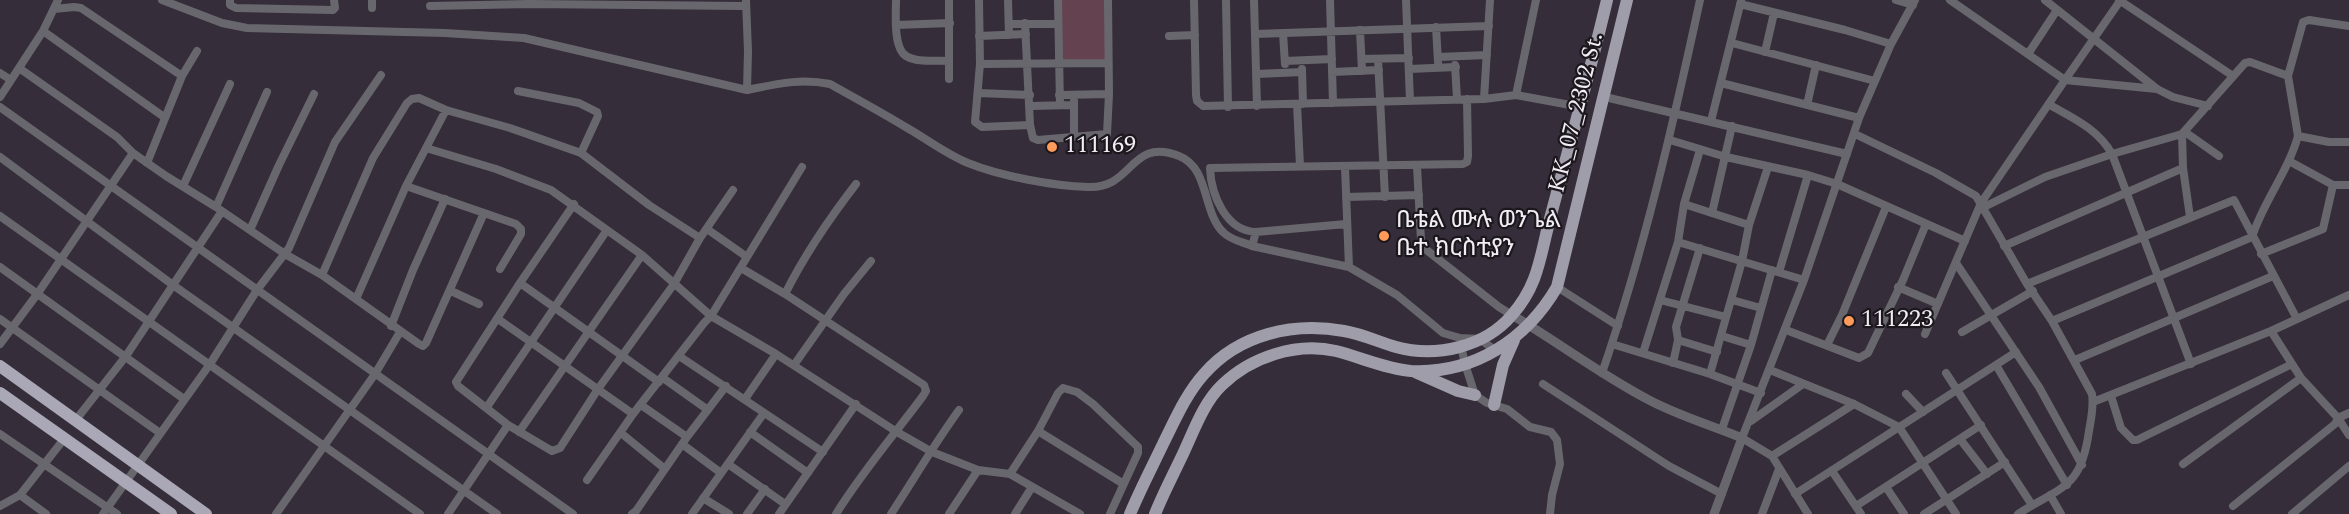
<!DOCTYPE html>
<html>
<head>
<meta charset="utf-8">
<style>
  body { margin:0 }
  canvas { display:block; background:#352d39 }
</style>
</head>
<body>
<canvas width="2349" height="514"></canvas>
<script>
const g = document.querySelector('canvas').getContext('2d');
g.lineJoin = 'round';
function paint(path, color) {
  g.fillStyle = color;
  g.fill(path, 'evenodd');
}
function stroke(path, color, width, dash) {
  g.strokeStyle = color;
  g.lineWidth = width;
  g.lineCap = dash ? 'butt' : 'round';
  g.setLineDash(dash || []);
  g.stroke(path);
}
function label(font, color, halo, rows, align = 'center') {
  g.font = font + ' Spectral,"Noto Sans Ethiopic",serif';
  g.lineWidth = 4.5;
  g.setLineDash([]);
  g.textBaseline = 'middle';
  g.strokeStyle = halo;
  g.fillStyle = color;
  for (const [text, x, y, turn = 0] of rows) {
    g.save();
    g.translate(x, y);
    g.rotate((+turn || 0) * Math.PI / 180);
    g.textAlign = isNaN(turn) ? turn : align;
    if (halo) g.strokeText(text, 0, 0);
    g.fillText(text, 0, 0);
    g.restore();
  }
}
const green = new Path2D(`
  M1058,0H1108L1109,62L1058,63Z`);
const minor = new Path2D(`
  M162,0L222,23L247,28L445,33L524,38L747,90
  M230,0V5L236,8L333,10L335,8L334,0
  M372,0V8
  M746,0L748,51L747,90C777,84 800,78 830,84C857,99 883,113 909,129C928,140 948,155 968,163C1000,176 1053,186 1088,187C1134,189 1129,137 1179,156C1210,168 1202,213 1224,233C1231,240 1243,242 1252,246
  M896,0C896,13 893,48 906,56C917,63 936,60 949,61
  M979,0L980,64L975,122L982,127L1030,125
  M1008,0L1009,35
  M1058,0L1060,105
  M1194,0L1196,95L1197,101L1203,106L1484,99L1516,95L1581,107
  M1226,0L1228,107
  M1254,0L1257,106
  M1330,0L1333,103
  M1406,0L1410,101
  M1896,0L1913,5
  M1950,0L2065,80L2120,1
  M2045,0L2157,89L2173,97L2208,106
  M2119,0L2233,76
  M1740,4L1845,30L1891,44
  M430,6L529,4L745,6
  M54,9L74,7L81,8L182,76
  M1025,23L1030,125L1033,138L1038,140L1107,134L1109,94L1108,0
  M1009,24H1058
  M896,25L950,23
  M1436,27L1438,62
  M1360,30L1362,71
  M43,31L164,117
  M1283,33L1285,64
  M1255,34L1489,26
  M979,36L1026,34
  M1169,36L1195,35
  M1732,43L1875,81
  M1765,52L1774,13
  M2028,54L2057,10
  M1438,57L1487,55
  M1362,59L1409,58
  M1378,59L1385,197
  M1285,61L1332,59
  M980,64L1108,63
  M1455,65L1457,99
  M19,68L117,137L133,153L166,176L216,207L285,254L322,275L419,344L423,346L426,343L484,213
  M1302,69L1303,104
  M1409,69L1456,67
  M1332,72L1379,70
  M0,73L11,80
  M1257,74L1302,72
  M2288,76L2303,22L2309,20L2349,26
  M949,79V0
  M1721,83L1859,118
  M518,91L579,103L597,112L598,116L581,153
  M978,93L1030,95
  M1059,95L1109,94
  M1516,95L1536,0
  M0,97L43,31L58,0
  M1605,97L1847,154
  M1484,99L1490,0
  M1074,101V135
  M1297,104L1300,166
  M1807,105L1816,65
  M2050,105C2073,118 2098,129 2112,154L2191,364
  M1031,106L1073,105
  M0,107L573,514
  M1711,121L1741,1
  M2185,132L2219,156
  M1855,134L1936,173L1976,196L2027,284L2052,321L2092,394C2094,407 2091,419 2089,431C2081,489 2062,486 2018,514
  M2182,134L2183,168L2190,217
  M1670,140L1726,157L1808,175L1837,184L1965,241
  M426,148L496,169L551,190L642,255L711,316L776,354L897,432L932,452L978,470L1010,474L1080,514
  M0,157L173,285L497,514
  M2289,161L2333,185H2349
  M147,163L182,76L197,51
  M1417,166L1421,240L1424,248L1499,307L1512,315
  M1345,167L1349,267
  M183,186L230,84
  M406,186L516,224L521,229V234L500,269
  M1346,197L1419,195
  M574,204L520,283L456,382L458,386L508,425L552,451L560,448L598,389L674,284L700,238L733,190
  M1684,204L1749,225
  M216,207L267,92
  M1984,207L2045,177L2112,154L2182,134L2245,63L2250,62L2288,76L2298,136L2329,142H2349
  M1712,213L1732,126
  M0,216L420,514
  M1346,224L1256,232C1226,231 1211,195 1210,168L1463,164L1467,162L1468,156L1467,99
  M707,229L747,257
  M250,230L279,165L314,94
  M1256,232L1252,246L1349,267L1397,295L1443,333L1460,338L1480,339L1496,351
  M1678,242L1804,280
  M2004,246L2183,168
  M2261,254L2323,229L2333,185
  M1956,263L2039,387L2082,465
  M0,267L184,399
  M741,268L785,294L924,385L926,391L923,396C894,435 862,472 836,514
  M1779,272L1808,175
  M322,275L373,158L407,103L412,99L419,98L446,110L510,128L581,153L649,205L700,238
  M520,283L659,382
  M2027,284L2234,200L2297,319
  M1557,287L1618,326
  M1898,287L1938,304
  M451,291L479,304
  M785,294C805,254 829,219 856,184
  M356,299L406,186L446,110
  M1660,300L1726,317
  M1732,300L1761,308
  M0,319L160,433
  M498,319L633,414
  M2052,321L2252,237C2263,202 2288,172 2298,136
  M391,326L413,270L445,199
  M1786,330L1859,358L1868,353L1903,280L1926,224
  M2271,331L2301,378L2338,418L2349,435
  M1962,332L2033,291
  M1925,334L1981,203L2065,80L2157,89
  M1722,336L1751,345
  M1678,340L1717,352
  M0,344L38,293L133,153
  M1612,344L1710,374L1761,393
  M1827,345L1842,315L1886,207
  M1461,346L1465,364L1475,395L1487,403L1507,409L1530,427L1551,432L1557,440L1560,464L1552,495L1550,514
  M1643,353L1678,242L1684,204L1700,150
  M679,356L823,452
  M2075,360L2273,276
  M1673,363L1678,340L1676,327L1700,248
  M794,365L844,294L871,261
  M1996,365L2067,485
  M1770,370L1854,404L1899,427L1956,514
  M1602,373C1644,251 1673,125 1700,0
  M1946,373L2032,505
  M1710,374L1742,261L1749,225L1768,167
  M663,378L708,410
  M1543,384L1669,466L1722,494
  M1906,394L1923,412
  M2111,396L2121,428L2133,440H2137L2292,364
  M745,399L776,354
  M2093,402L2271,331L2349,295
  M641,405L687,437
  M487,407L607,230
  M75,421L126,356L222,211
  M1751,421L1803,384
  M1722,429L1751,345L1772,270
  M1038,431L1122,483
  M519,432L642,255
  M750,432L808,473
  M621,433L665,469
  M0,434L117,514
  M1960,439L1987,474
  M682,444L721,473
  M1772,456L1854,404
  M728,464L785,504
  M2183,464L2301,378
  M1832,471L1861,514
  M1010,474L1038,431L1058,393L1063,388L1077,392L1093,404L1138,447V453L1110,514
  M587,480L633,414L704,323L711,316L802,167
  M1886,487L1904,514
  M1795,494L2016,352
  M20,495L46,514
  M2050,495L2061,514
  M703,498L729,514
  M0,506L20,495L64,439
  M1856,506L1981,425
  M2233,506L2335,424L2338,418L2349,413
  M103,514L210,364L257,290L289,248L335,142L381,75
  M276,514L375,374L400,332
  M448,514L508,425
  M632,514L636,511L687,437L726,386
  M692,514L764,413
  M747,514L765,489
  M779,514L856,404
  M891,514C914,479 935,443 959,410
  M949,514L978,470
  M1015,514L1032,487
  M1762,514L1779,469
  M1808,514L1772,456L1742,438L1804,280L1859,118L1891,44L1915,0
  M1924,514L2005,462
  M2292,514L2349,466`);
const tertiary = new Path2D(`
  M1512,315C1558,342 1601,375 1649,400C1679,416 1711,425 1742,438L1714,514`);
const primary = new Path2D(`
  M1415,372L1458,391L1475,395
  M1494,405L1503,365L1514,340
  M1130,514C1140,490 1152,467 1163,444C1175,420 1186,394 1204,374C1239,334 1293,322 1344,331C1362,334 1379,342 1396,347C1436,358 1485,347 1512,315C1540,283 1540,254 1551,215C1570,143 1590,72 1607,0
  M1155,514C1163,494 1173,475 1182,456C1193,433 1203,403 1222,385C1251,357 1296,342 1336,351C1360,357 1386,369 1411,371C1474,374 1526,340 1557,287L1627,0`);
const trunk = new Path2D(`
  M0,366L206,514
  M0,393L171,514`);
const markers = [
  [1052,147,6,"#ff9b5a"],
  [1384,236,6,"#ff9b5a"],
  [1849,321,6,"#ff9b5a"]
];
const streetNames = [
  ["KK_07_2302 St.",1578,113,-76]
];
const poiNames = [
  ["111169",1064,147],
  ["ቤቴል ሙሉ ወንጌል",1396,222],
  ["ቤተ ክርስቲያን",1396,250],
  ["111223",1861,321]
];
paint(green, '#64424f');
stroke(minor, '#69676e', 8);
stroke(tertiary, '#69676e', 9);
stroke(primary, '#a09daa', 12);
stroke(trunk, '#aaa8b6', 12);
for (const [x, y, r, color] of markers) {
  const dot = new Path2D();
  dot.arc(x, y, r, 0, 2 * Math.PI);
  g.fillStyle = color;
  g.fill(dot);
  stroke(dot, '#1b171c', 2);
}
label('24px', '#f2edf5', '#1b171c', streetNames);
label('24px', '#f2edf5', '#1b171c', poiNames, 'left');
</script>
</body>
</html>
